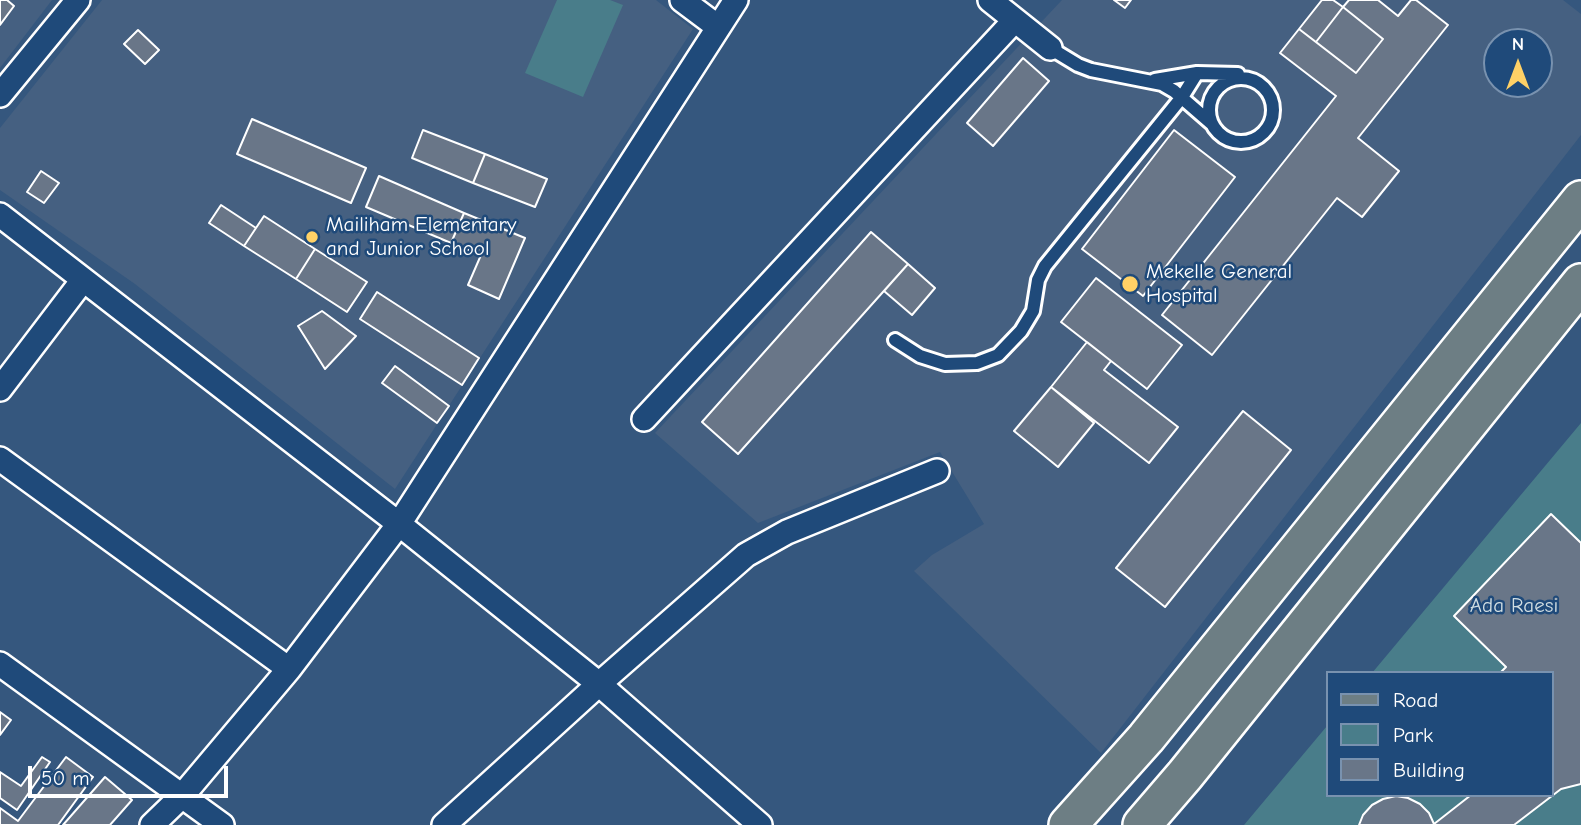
<!DOCTYPE html>
<html>
<head>
<meta charset="utf-8">
<style>
  body { margin:0 }
  #map { position:relative; width:1581px; height:825px; overflow:hidden; background:#35577e; font-family:"Comic Neue",sans-serif }
  canvas { display:block }
  .legend { position:absolute; left:1326px; top:671px; width:228px; height:126px; box-sizing:border-box; background:#1f4a7a; border:2px solid #7992af; margin:0; padding:9px 12px; list-style:none; font-size:21px; color:#fff }
  .legend li { display:flex; align-items:center; gap:14px; height:35px }
  .legend b { width:35px; border:2px solid #7992af }
  .north { position:absolute; left:1483px; top:28px; width:70px; height:70px; box-sizing:border-box; background:#1f4a7a; border:2px solid #7992af; border-radius:50%; rotate:0deg; font-size:19px; font-weight:700; line-height:28px; text-align:center; color:#fff }
  .north::after { content:''; display:block; margin:auto; width:24px; height:32px; background:#ffd166; clip-path:polygon(50% 0,100% 100%,50% 72%,0 100%) }
  .scale { position:absolute; left:28px; top:766px; width:200px; height:32px; box-sizing:border-box; border:4px solid #fff; border-top:0; padding-left:9px; font-size:21px; line-height:24px; white-space:nowrap; color:#fff; -webkit-text-stroke:5px #1f4a7a; paint-order:stroke }
</style>
</head>
<body>
<div id="map">
<canvas width="1581" height="825"></canvas>
<ul class="legend">
<li><b style="height:9px;background:#6d7e84"></b>Road</li>
<li><b style="height:19px;background:#497d8a"></b>Park</li>
<li><b style="height:19px;background:#697688"></b>Building</li>
</ul>
<div class="north">N</div>
<div class="scale">50 m</div>
</div>
<script>
const g = document.querySelector('canvas').getContext('2d');
g.lineJoin = 'round';
function paint(path, color) {
  g.fillStyle = color;
  g.fill(path, 'evenodd');
}
function stroke(path, color, width, dash) {
  g.strokeStyle = color;
  g.lineWidth = width;
  g.lineCap = dash ? 'butt' : 'round';
  g.setLineDash(dash || []);
  g.stroke(path);
}
function label(font, color, halo, rows, align = 'center') {
  g.font = font + ' "Comic Neue",sans-serif';
  g.lineWidth = 5;
  g.setLineDash([]);
  g.textBaseline = 'middle';
  g.strokeStyle = halo;
  g.fillStyle = color;
  for (const [text, x, y, turn = 0] of rows) {
    g.save();
    g.translate(x, y);
    g.rotate((+turn || 0) * Math.PI / 180);
    g.textAlign = isNaN(turn) ? turn : align;
    if (halo) g.strokeText(text, 0, 0);
    g.fillText(text, 0, 0);
    g.restore();
  }
}
const built = new Path2D(`
  M0,0H52L0,68Z
  M102,0H656L693,29L395,489L135,284L0,190V128Z
  M1062,0H1563L1581,14V135L1101,753L914,571L932,555L984,524L940,452L758,523L655,433ZM1497,42H1539V84H1497Z`);
const green = new Path2D(`
  M557,0H610L623,5L583,97L525,73Z
  M1581,423V825H1244L1327,726V795H1551V673H1372Z`);
const building = new Path2D(`
  M0,0H7L14,6L0,25Z
  M1114,0H1131L1125,8Z
  M1322,0H1333L1343,7L1316,42L1299,29Z
  M1349,0H1378L1398,16L1411,0H1416L1448,25L1358,138L1399,171L1362,217L1337,198L1212,355L1162,315L1336,96L1280,53L1299,29L1356,73L1383,39L1343,7Z
  M1343,7L1383,39L1356,73L1316,42Z
  M138,30L159,50L145,64L124,44Z
  M1023,58L1049,81L993,146L967,123Z
  M252,119L366,168L351,203L237,154Z
  M423,130L485,154L473,183L412,158Z
  M1174,130L1235,177L1143,296L1082,249Z
  M485,154L547,179L535,207L473,183Z
  M41,171L59,183L44,203L27,192Z
  M379,176L464,213L451,243L366,207Z
  M221,205L256,228L244,246L209,223Z
  M464,213L525,238L499,299L468,285L481,255L451,243Z
  M264,216L315,249L296,279L244,246Z
  M871,232L908,264L738,454L702,422Z
  M315,249L367,282L347,312L296,279Z
  M908,264L935,288L912,315L884,291Z
  M1096,278L1182,345L1147,389L1061,322Z
  M377,292L479,358L462,385L360,319Z
  M322,311L356,336L325,369L298,326Z
  M1087,342L1111,361L1104,370L1178,427L1149,463L1051,387Z
  M395,366L449,406L437,423L382,383Z
  M1051,387L1094,423L1058,467L1014,431Z
  M1243,411L1291,450L1165,607L1116,568Z
  M1551,514L1581,543V784L1561,789L1514,825H1359L1363,815L1372,805L1383,799L1396,796L1408,798L1420,804L1429,813L1434,824L1471,795H1551V673H1500L1506,667L1454,616Z
  M0,712L11,720L0,735Z
  M42,757L50,762L17,810L0,798V772L21,786Z
  M66,757L93,777L58,825H0V808L18,821Z
  M105,777L132,800L110,825H63Z`);
const lane = new Path2D(`
  M1050,48L1078,65L1091,70L1162,84L1174,91L1212,124
  M1209 110a32 32 0 1 1 64 0a32 32 0 1 1-64 0Z
  M1155,80L1197,73L1238,74
  M895,340L920,356L945,364L977,363L998,355L1021,331L1033,311L1038,280L1045,266L1182,97L1197,73`);
const street = new Path2D(`
  M682,0L718,27
  M990,0L1050,48
  M0,95L78,0
  M0,215L399,524L599,684L760,825
  M0,389L83,280
  M644,419L1015,20
  M0,459L289,669
  M0,664L222,825
  M152,825L182,796L289,669L399,524L736,0
  M444,825L599,684L746,555L787,532L937,471`);
const primary = new Path2D(`
  M1068,825L1146,738L1581,200
  M1142,825L1185,775L1581,283`);
const markers = [
  [312,237,7,"#ffd166"],
  [1130,284,9,"#ffd166"]
];
const poiNames = [
  ["Mailiham Elementary",326,225],
  ["and Junior School",326,249],
  ["Mekelle General",1146,272],
  ["Hospital",1146,296]
];
const parkNames = [
  ["Ada Raesi",1514,606]
];
paint(built, '#456081');
paint(green, '#497d8a');
paint(building, '#697688');
stroke(building, '#fff', 2);
stroke(lane, '#fff', 18);
stroke(street, '#fff', 28);
stroke(primary, '#fff', 42);
stroke(lane, '#1f4a7a', 12);
stroke(street, '#1f4a7a', 23);
stroke(primary, '#6d7e84', 37);
for (const [x, y, r, color] of markers) {
  const dot = new Path2D();
  dot.arc(x, y, r, 0, 2 * Math.PI);
  g.fillStyle = color;
  g.fill(dot);
  stroke(dot, '#1f4a7a', 2.5);
}
label('21px', '#fff', '#1f4a7a', poiNames, 'left');
label('21px', '#d2dee2', '#1f4a7a', parkNames);
</script>
</body>
</html>
